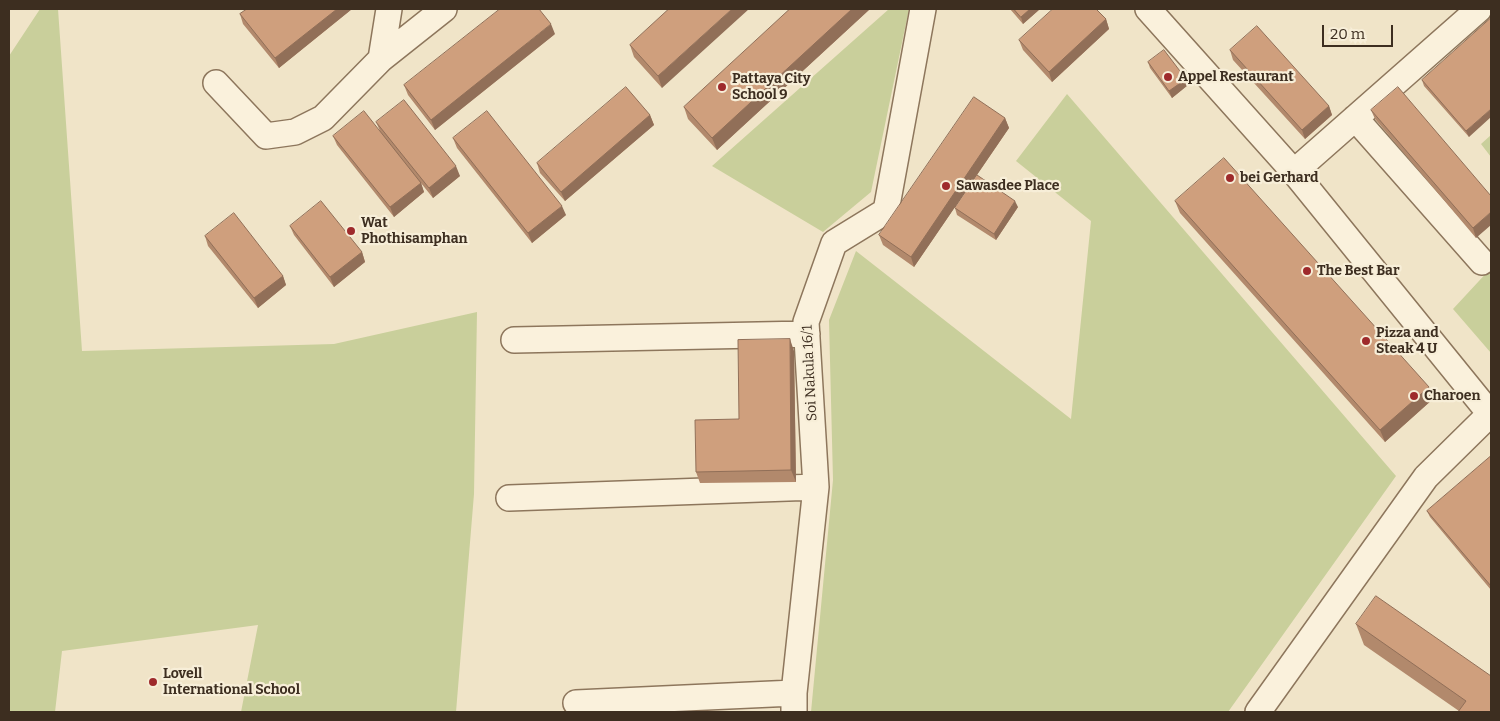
<!DOCTYPE html>
<html>
<head>
<meta charset="utf-8">
<style>
  body { margin:0 }
  #map { position:relative; width:1500px; height:721px; overflow:hidden; background:#f0e4c8; font-family:Bitter,serif }
  canvas { display:block }
  .frame { position:absolute; inset:0; border:10px solid #3d2e20; pointer-events:none }
  .scale { position:absolute; left:1322px; top:25px; width:71px; height:22px; box-sizing:border-box; border:2px solid #3d2e20; border-top:0; padding-left:6px; font-size:15px; line-height:18px; white-space:nowrap; color:#3d2e20; -webkit-text-stroke:4px #f7eed8; paint-order:stroke }
</style>
</head>
<body>
<div id="map">
<canvas width="1500" height="721"></canvas>
<div class="frame"></div>
<div class="scale">20 m</div>
</div>
<script>
const g = document.querySelector('canvas').getContext('2d');
g.lineJoin = 'round';
function paint(path, color) {
  g.fillStyle = color;
  g.fill(path, 'evenodd');
}
function stroke(path, color, width, dash) {
  g.strokeStyle = color;
  g.lineWidth = width;
  g.lineCap = dash ? 'butt' : 'round';
  g.setLineDash(dash || []);
  g.stroke(path);
}
function label(font, color, halo, rows, align = 'center') {
  g.font = font + ' Bitter,serif';
  g.lineWidth = 4.5;
  g.setLineDash([]);
  g.textBaseline = 'middle';
  g.strokeStyle = halo;
  g.fillStyle = color;
  for (const [text, x, y, turn = 0] of rows) {
    g.save();
    g.translate(x, y);
    g.rotate((+turn || 0) * Math.PI / 180);
    g.textAlign = isNaN(turn) ? turn : align;
    if (halo) g.strokeText(text, 0, 0);
    g.fillText(text, 0, 0);
    g.restore();
  }
}
const green = new Path2D(`
  M40,9H58L82,351L334,344L477,312L474,494L456,712H241L258,625L62,651L55,712H9V56Z
  M889,9H909L871,192L823,232L712,166Z
  M1067,94L1396,476L1228,712H811L833,480L829,320L856,251L1071,419L1091,221L1016,161Z
  M1491,135V157L1481,144Z
  M1491,268V353L1453,309Z`);
const minor = new Path2D(`
  M1148,9L1294,172L1491,415
  M381,59L389,9
  M216,83L266,136L295,132L323,118L381,59L444,9
  M1355,118L1482,262
  M1294,172L1479,9
  M514,340L807,334
  M509,498L816,487
  M576,703L794,693
  M794,712V693L816,487L806,322L834,243L886,211L923,9
  M1258,712L1426,477L1490,414`);
const wall = new Path2D(`
  M247,9H352L279,68L243,24L240,14Z
  M669,9L662,88L634,57L630,45Z
  M790,9H870L717,150L688,119L684,107Z
  M1010,9H1040L1023,24Z
  M1491,18L1469,137L1424,86L1422,80Z
  M1106,19L1109,29L1052,82L1023,50L1019,40Z
  M555,34L435,130L408,95L404,85Z
  M1230,50L1329,106L1332,115L1305,139L1233,60Z
  M1148,62L1188,85L1172,98L1150,68Z
  M1371,110L1491,196L1476,238L1375,119Z
  M650,115L654,125L565,201L540,173L537,163Z
  M1005,118L1009,128L914,267L883,245L879,235Z
  M376,122L460,176L433,198L388,142L421,183L424,192L394,217L337,145L333,136L380,131Z
  M453,138L566,215L532,243L457,148Z
  M1175,201L1433,399L1385,442L1180,213Z
  M1018,207L996,240L957,215L955,208Z
  M290,226L362,252L365,262L334,287L294,235Z
  M205,236L283,276L286,285L258,308L208,246Z
  M794,351L796,482L700,483L696,472L739,419Z
  M1491,456V590L1430,517L1427,511Z
  M1356,624L1491,676L1459,711L1364,645Z`);
const shadedWall = new Path2D(`
  M337,9H352L279,68L275,58Z
  M732,9H749L662,88L658,76Z
  M852,9H870L717,150L712,138Z
  M1030,9H1040L1023,24L1021,17Z
  M1106,19L1109,29L1052,82L1049,72Z
  M551,24L555,34L435,130L431,120Z
  M1186,79L1188,85L1172,98L1169,91Z
  M1329,106L1332,115L1305,139L1302,130Z
  M1491,109V117L1469,137L1466,131Z
  M650,115L654,125L565,201L561,192Z
  M1005,118L1009,128L914,267L911,257Z
  M456,166L460,176L433,198L429,188Z
  M421,183L424,192L394,217L390,207Z
  M1015,201L1018,207L996,240L994,234Z
  M562,206L566,215L532,243L528,233Z
  M1491,212V225L1476,238L1473,228Z
  M362,252L365,262L334,287L330,277Z
  M283,276L286,285L258,308L254,298Z
  M790,339L794,351L796,482L791,470Z
  M1429,387L1433,399L1385,442L1380,430Z`);
const building = new Path2D(`
  M247,9H337L275,58L240,14Z
  M500,9H539L551,24L431,120L404,85Z
  M669,9H732L658,76L630,45Z
  M790,9H852L712,138L684,107Z
  M1014,9H1030L1021,17Z
  M1053,9H1096L1106,19L1049,72L1019,40Z
  M1491,18V109L1466,131L1422,80Z
  M1257,26L1329,106L1302,130L1230,50Z
  M1164,50L1186,79L1169,91L1148,62Z
  M626,87L650,115L561,192L537,163Z
  M1398,87L1491,196V212L1473,228L1371,110Z
  M974,97L1005,118L911,257L879,235Z
  M404,100L456,166L429,188L376,122Z
  M364,111L421,183L390,207L333,136Z
  M487,111L562,206L528,233L453,138Z
  M1224,158L1429,387L1380,430L1175,201Z
  M977,175L1015,201L994,234L955,208Z
  M321,201L362,252L330,277L290,226Z
  M234,213L283,276L254,298L205,236Z
  M790,339L791,470L696,472L695,420L739,419L738,340Z
  M1491,456V586L1427,511Z
  M1376,596L1491,676V712H1458L1466,701L1356,624Z`);
const markers = [
  [1168,77,5,"#9e2a2b"],
  [722,87,5,"#9e2a2b"],
  [1230,178,5,"#9e2a2b"],
  [946,186,5,"#9e2a2b"],
  [351,231,5,"#9e2a2b"],
  [1307,271,5,"#9e2a2b"],
  [1366,341,5,"#9e2a2b"],
  [1414,396,5,"#9e2a2b"],
  [153,682,5,"#9e2a2b"]
];
const poiNames = [
  ["Appel Restaurant",1178,77],
  ["Pattaya City",732,79],
  ["School 9",732,95],
  ["bei Gerhard",1240,178],
  ["Sawasdee Place",956,186],
  ["Wat",361,223],
  ["Phothisamphan",361,239],
  ["The Best Bar",1317,271],
  ["Pizza and",1376,333],
  ["Steak 4 U",1376,349],
  ["Charoen",1424,396],
  ["Lovell",163,674],
  ["International School",163,690]
];
const streetNames = [
  ["Soi Nakula 16/1",810,373,-93]
];
paint(green, '#c9cf9b');
stroke(minor, '#8d765c', 28);
stroke(minor, '#faf1dc', 25);
paint(wall, '#b2896c');
paint(shadedWall, '#916f58');
paint(building, '#cf9f7d');
stroke(building, '#916f58', 1);
for (const [x, y, r, color] of markers) {
  const dot = new Path2D();
  dot.arc(x, y, r, 0, 2 * Math.PI);
  g.fillStyle = color;
  g.fill(dot);
  stroke(dot, '#f7eed8', 2);
}
label('bold 14px', '#3d2e20', '#f7eed8', poiNames, 'left');
label('14px', '#3d2e20', '#f7eed8', streetNames);
</script>
</body>
</html>
